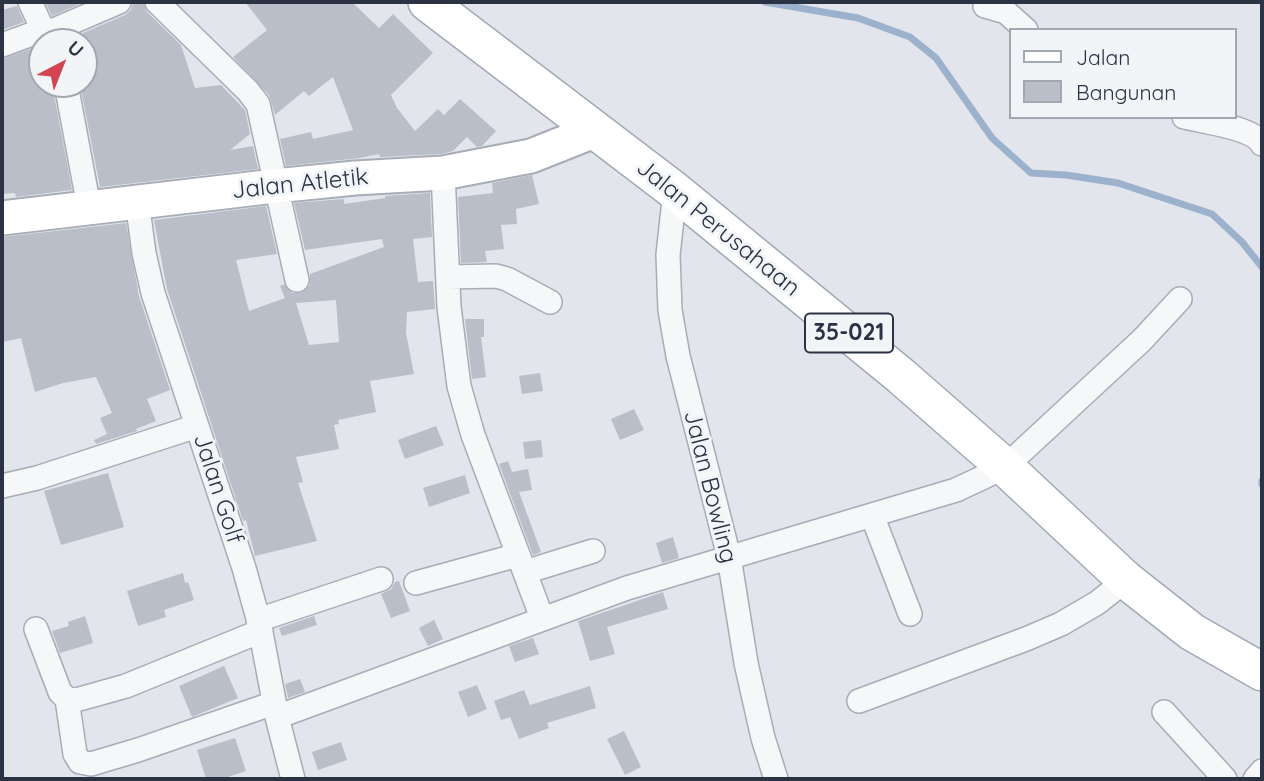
<!DOCTYPE html>
<html>
<head>
<meta charset="utf-8">
<style>
  body { margin:0 }
  #map { position:relative; width:1264px; height:781px; overflow:hidden; background:#e2e5eb; font-family:Quicksand,sans-serif }
  canvas { display:block }
  .frame { position:absolute; inset:0; border:4px solid #2a3244; pointer-events:none }
  .legend { position:absolute; left:1009px; top:28px; width:228px; height:91px; box-sizing:border-box; background:#f2f5f8; border:2px solid #a2a7b0; margin:0; padding:9px 12px; list-style:none; font-size:21px; color:#2a3244 }
  .legend li { display:flex; align-items:center; gap:14px; height:35px }
  .legend b { width:35px; border:2px solid #a2a7b0 }
  .north { position:absolute; left:28px; top:28px; width:70px; height:70px; box-sizing:border-box; background:#f2f5f8; border:2px solid #a2a7b0; border-radius:50%; rotate:42deg; font-size:19px; font-weight:700; line-height:28px; text-align:center; color:#2a3244 }
  .north::after { content:''; display:block; margin:auto; width:24px; height:32px; background:#d34452; clip-path:polygon(50% 0,100% 100%,50% 72%,0 100%) }
</style>
</head>
<body>
<div id="map">
<canvas width="1264" height="781"></canvas>
<div class="frame"></div>
<ul class="legend">
<li><b style="height:9px;background:#fff"></b>Jalan</li>
<li><b style="height:19px;background:#b9bec9"></b>Bangunan</li>
</ul>
<div class="north">U</div>
</div>
<script>
const g = document.querySelector('canvas').getContext('2d');
g.lineJoin = 'round';
function stroke(path, color, width, dash) {
  g.strokeStyle = color;
  g.lineWidth = width;
  g.lineCap = dash ? 'butt' : 'round';
  g.setLineDash(dash || []);
  g.stroke(path);
}
function paint(path, color) {
  g.fillStyle = color;
  g.fill(path, 'evenodd');
}
function label(font, color, halo, rows, align = 'center') {
  g.font = font + ' Quicksand,sans-serif';
  g.lineWidth = 6;
  g.setLineDash([]);
  g.textBaseline = 'middle';
  g.strokeStyle = halo;
  g.fillStyle = color;
  for (const [text, x, y, turn = 0] of rows) {
    g.save();
    g.translate(x, y);
    g.rotate((+turn || 0) * Math.PI / 180);
    g.textAlign = isNaN(turn) ? turn : align;
    if (halo) g.strokeText(text, 0, 0);
    g.fillText(text, 0, 0);
    g.restore();
  }
}
const stream = new Path2D(`
  M765,2L858,18L910,37L936,58L992,138L1031,173L1066,175L1118,183L1212,214L1242,242L1262,267
  M1262,481V484`);
const building = new Path2D(`
  M45,2H84L52,16Z
  M133,2H143L147,12L181,45L195,88L221,85L245,110L250,134L230,150L253,146L258,169L100,187L80,84H84V42H62L125,15L131,10Z
  M245,2H352L379,28L393,14L433,53L391,95L397,108L415,131L438,109L444,115L460,99L496,131L482,146L477,147L467,137L453,151L441,154L380,157L379,154L360,158L286,166L280,139L311,132L313,139L353,130L333,77L309,96L304,91L275,115L269,95L233,57L267,30Z
  M17,6L24,22L2,30V10Z
  M42,45V84H52L72,190L16,197L15,193L2,194V59Z
  M532,175L539,204L516,209L517,224L501,225L504,249L485,251L487,262L461,263L458,197L493,193L492,183Z
  M430,193L432,237L413,239L418,282L433,281L435,309L407,312L406,333L414,374L370,381L376,412L338,420L339,424L334,425L339,449L296,457L303,482L298,483L317,541L255,556L246,520L243,521L167,289L154,220L266,206L277,254L236,260L249,311L285,298L280,286L284,284L292,293H301L310,285V274L384,247L382,239L305,250L294,203L344,199V204L385,198V196ZM336,300L339,342L309,345L296,303Z
  M126,223L139,296L170,390L147,399L156,421L136,429L137,431L96,444L94,440L107,434L100,418L112,413L96,377L63,383L35,392L21,338L2,342V237Z
  M465,319H484V337H481L486,377L472,379Z
  M540,373L543,391L522,394L519,376Z
  M634,409L644,430L620,440L611,419Z
  M436,426L444,445L405,459L398,440Z
  M541,440L543,457L525,459L523,442Z
  M508,461L512,472L528,469L532,490L519,492L541,552L533,555L499,464Z
  M108,473L124,527L61,545L44,491Z
  M465,475L470,493L429,507L423,488Z
  M673,537L679,558L662,563L656,543Z
  M183,573L185,583L188,582L194,600L164,610L166,617L138,626L127,591Z
  M399,581L410,611L391,618L381,594L391,589L395,582Z
  M663,592L668,609L607,627L615,654L590,661L578,621Z
  M85,616L93,643L60,653L52,631L69,626L68,622Z
  M314,616L317,625L282,636L279,628Z
  M434,620L443,639L428,646L419,628Z
  M533,638L539,654L515,662L509,646Z
  M224,666L238,698L192,717L179,686Z
  M300,679L305,692L288,698L285,684Z
  M477,685L487,709L468,717L458,692Z
  M590,686L596,708L547,723L549,728L519,739L510,717L501,720L494,701L524,690L530,705Z
  M624,731L641,767L625,775L607,739Z
  M235,738L246,771L222,779H206L197,750Z
  M341,742L347,760L318,770L312,752Z`);
const street = new Path2D(`
  M30,2L43,30
  M157,2L248,91L258,104L297,280
  M985,6L1006,12L1026,30
  M2,45L43,30H54L119,2
  M66,84L89,207
  M1184,117C1203,122 1253,127 1262,144
  M443,173L449,307L459,386L473,435L542,618
  M675,191L668,255L670,310L678,356L729,557L746,663L763,738L776,779
  M137,201L144,253L153,293L244,568L259,622L277,717L293,779
  M448,277L496,276L507,279L550,302
  M2,486L37,478L197,426
  M872,515L910,614
  M525,572L593,551
  M416,583L518,555
  M258,620L381,579
  M36,629L60,692L67,699L76,700L126,686L261,631
  M67,699L75,754L80,762L91,764L138,750L274,703
  M859,701L1026,639L1061,624L1097,603L1126,580
  M1164,712L1225,779
  M277,717L627,588L956,490L1005,467L1142,340L1180,299
  M1255,779L1262,771`);
const secondary = new Path2D(`
  M2,218L275,186L355,178L443,173L531,156L594,131`);
const primary = new Path2D(`
  M427,2L675,191L901,376L1005,467L1126,580L1192,632L1262,672`);
const shields = [
  [849,333,88]
];
const shieldNames = [
  ["35-021",849,333]
];
const streetNames = [
  ["Jalan Atletik",300,184,-6],
  ["Jalan Perusahaan",718,228,39],
  ["Jalan Bowling",710,487,76],
  ["Jalan Golf",218,489,72]
];
stroke(stream, '#9cb1cc', 7);
paint(building, '#b9bec9');
stroke(street, '#a7acb6', 26);
stroke(secondary, '#a7acb6', 37);
stroke(primary, '#a1a9b7', 40);
stroke(street, '#f5f7f9', 23);
stroke(secondary, '#fff', 33);
stroke(primary, '#fff', 37);
for (const [x, y, w] of shields) {
  const box = new Path2D();
  box.roundRect(x - w / 2, y - 19.5, w, 39, 5);
  g.fillStyle = '#f2f5f8';
  g.fill(box);
  stroke(box, '#2a3244', 2);
}
label('bold 23px', '#2a3244', null, shieldNames);
label('24px', '#2a3244', '#f2f5f8', streetNames);
</script>
</body>
</html>
